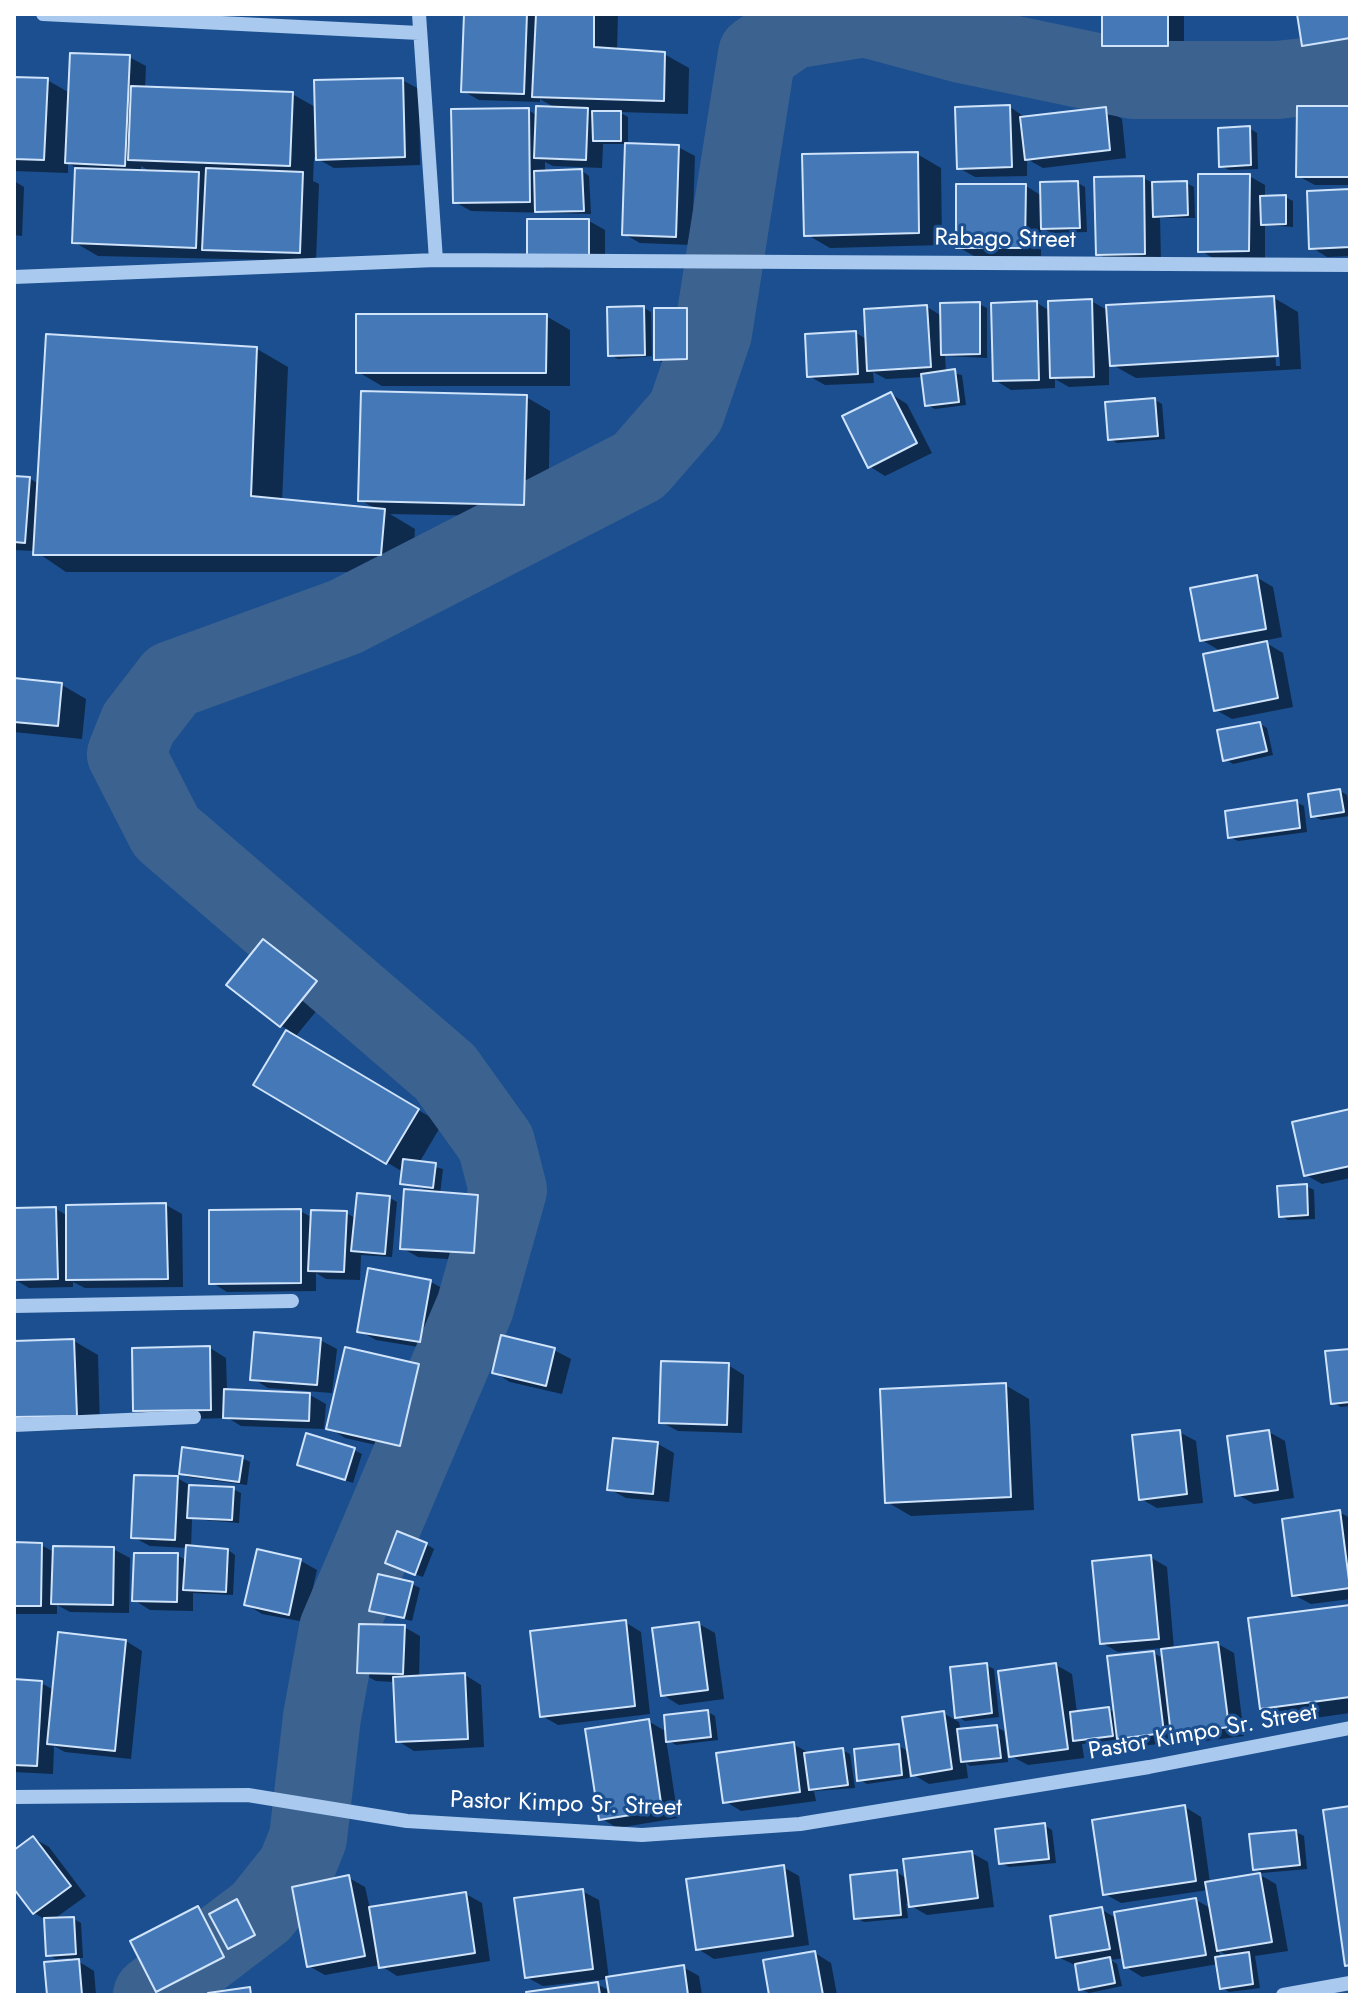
<!DOCTYPE html>
<html>
<head>
<meta charset="utf-8">
<style>
  body { margin:0 }
  #map { position:relative; width:1364px; height:2009px; overflow:hidden; background:#1b4f8f; font-family:Jost,sans-serif }
  canvas { display:block }
  .frame { position:absolute; inset:0; border:16px solid #fff; pointer-events:none }
</style>
</head>
<body>
<div id="map">
<canvas width="1364" height="2009"></canvas>
<div class="frame"></div>
</div>
<script>
const g = document.querySelector('canvas').getContext('2d');
g.lineJoin = 'round';
function paint(path, color) {
  g.fillStyle = color;
  g.fill(path, 'evenodd');
}
function stroke(path, color, width, dash) {
  g.strokeStyle = color;
  g.lineWidth = width;
  g.lineCap = dash ? 'butt' : 'round';
  g.setLineDash(dash || []);
  g.stroke(path);
}
function label(font, color, halo, rows, align = 'center') {
  g.font = font + ' Jost,sans-serif';
  g.lineWidth = 6;
  g.setLineDash([]);
  g.textBaseline = 'middle';
  g.strokeStyle = halo;
  g.fillStyle = color;
  for (const [text, x, y, turn = 0] of rows) {
    g.save();
    g.translate(x, y);
    g.rotate((+turn || 0) * Math.PI / 180);
    g.textAlign = isNaN(turn) ? turn : align;
    if (halo) g.strokeText(text, 0, 0);
    g.fillText(text, 0, 0);
    g.restore();
  }
}
const shadow = new Path2D(`
  M466,14H618L617,50L664,54L689,68L688,114L619,112L628,117V145L678,147L695,156L692,245L640,243L624,234L627,144H603L602,168L553,166L545,162V173L582,171L589,176L591,214L471,211L455,202L528,110L538,116L557,109L540,99V102L479,100L463,91Z
  M1104,14H1184V55H1120L1104,45Z
  M1299,14H1350V36L1316,41V45L1350,40V49L1320,54L1304,44Z
  M129,57L146,66L145,88L292,94L317,108L402,80L419,89L420,165L334,168L314,157L313,181L319,184L316,261L98,256L74,242L77,168L68,163V173L14,171V79L47,80L70,93ZM141,166L153,173L141,172Z
  M1010,107L1026,118L1106,109L1122,119L1126,158L1043,168L1027,159V176L975,177L959,168Z
  M1350,108V185H1315L1298,176Z
  M1249,128L1257,133L1258,169L1229,170L1221,166Z
  M917,154L941,168L942,245L830,248L806,234Z
  M1249,176L1265,185V197H1285L1293,201V227L1265,225V259L1216,260L1200,250Z
  M1143,178L1155,184L1186,183L1194,187L1195,218H1160L1161,262L1114,263L1098,254Z
  M14,181L24,187L22,236L14,235Z
  M1078,183L1085,187L1087,232L1051,233L1041,227V256H974L958,247L1026,186L1042,196Z
  M1350,191V256L1327,257L1311,247Z
  M589,221L605,230V268H545L529,259Z
  M1274,298L1298,312L1301,369L1136,378L1109,363V385L1069,387L1055,379V388L1011,390L995,380L1037,303L1050,311L1091,301L1109,311ZM1273,310H1277L1280,366H1276Z
  M979,304L987,308V358L945,356L946,372L962,375L966,405L935,409L927,405L924,377L886,379L873,372L874,383L825,385L809,376L856,333L868,340L927,307L942,316Z
  M644,308L651,312L652,356H656L686,310L694,314V363H663L652,356L618,359L610,355Z
  M546,316L570,330V386H382L358,372Z
  M257,349L288,367L282,501L378,510L360,500L526,397L550,411L548,517L390,514L415,529L412,572H66L35,551L14,550V478H29L39,484Z
  M891,394L907,404L932,453L885,476L869,466Z
  M1155,400L1162,404L1165,439L1117,443L1110,439Z
  M1256,577L1273,587L1282,637L1263,641L1283,653L1293,707L1232,719L1216,710L1222,652L1202,640Z
  M14,680L62,685L86,699L82,739L14,732Z
  M1260,724L1267,728L1273,755L1233,764L1225,759Z
  M1340,791L1347,795L1350,816L1321,820L1313,816Z
  M1296,802L1304,806L1307,832L1238,841L1230,837Z
  M264,941L332,992L295,1037L442,1124L419,1163L443,1169L440,1194L478,1197L494,1206L490,1262L418,1257L402,1248L429,1190L402,1183L403,1172L256,1084L289,1030L281,1026Z
  M1350,1111V1178L1322,1184L1306,1175Z
  M1306,1186L1314,1190L1315,1219L1288,1220L1281,1216Z
  M390,1198L397,1202L392,1257L361,1255L360,1280L326,1279L316,1273V1291L227,1292L211,1282L300,1211L313,1218L346,1213L357,1219Z
  M166,1205L182,1214L183,1287L85,1288L73,1282V1287L29,1288L14,1279V1210L56,1209L68,1216Z
  M431,1282L447,1291L437,1350L376,1340L360,1331Z
  M320,1340L337,1349L332,1393L268,1388L252,1378Z
  M74,1341L98,1355L100,1429L14,1431V1343Z
  M210,1348L226,1358L227,1391L310,1395L326,1404L324,1429L241,1426L228,1418L151,1420L135,1410Z
  M554,1350L571,1359L562,1394L510,1382L494,1372Z
  M1350,1351V1406L1341,1407L1333,1403Z
  M418,1365L434,1375L416,1454L345,1438L329,1428Z
  M728,1365L744,1375L742,1433L678,1431L661,1422Z
  M1005,1385L1029,1399L1034,1510L911,1516L887,1502Z
  M1179,1432L1196,1441L1203,1503L1157,1508L1141,1499Z
  M1269,1432L1285,1441L1294,1498L1254,1504L1237,1494Z
  M658,1444L674,1453L669,1502L626,1498L609,1489Z
  M354,1450L362,1454L353,1483L299,1464Z
  M242,1458L250,1462L247,1485L188,1477L181,1473Z
  M177,1478L193,1487L233,1489L241,1493L239,1523L192,1519L191,1548L228,1550L235,1555L233,1595L193,1593V1611L150,1610L134,1600L177,1555L187,1561L188,1548L150,1546L133,1537Z
  M1339,1512L1350,1518V1599L1311,1604L1294,1595Z
  M14,1544L41,1545L54,1552L113,1549L130,1558L129,1613L70,1612L57,1605V1614H14Z
  M426,1544L434,1549L423,1577L395,1567Z
  M258,1552L301,1561L317,1570L305,1622L262,1614L246,1604Z
  M1150,1557L1167,1567L1174,1649L1218,1644L1234,1653L1244,1736L1189,1743L1179,1737L1180,1741L1135,1747L1121,1739L1082,1744L1084,1758L1028,1765L1011,1756L1056,1665L1072,1674L1077,1713L1108,1709L1116,1713L1154,1653L1164,1659L1163,1648L1118,1652L1102,1643Z
  M412,1584L420,1588L412,1621L371,1610Z
  M1350,1607V1713L1286,1722L1261,1708Z
  M625,1622L641,1632L650,1714L558,1725L542,1716Z
  M699,1624L715,1633L724,1699L679,1705L663,1695Z
  M404,1627L420,1636L419,1678L465,1675L481,1685L484,1747L414,1751L398,1741L395,1682L376,1681L359,1672Z
  M126,1641L142,1651L131,1759L65,1752L54,1746L53,1774L14,1772V1681L41,1683L54,1690Z
  M986,1665L994,1669L999,1717L965,1721L957,1716Z
  M708,1712L715,1716L718,1740L676,1745L666,1739L678,1818L617,1828L601,1818L648,1721L667,1732Z
  M943,1713L959,1722L961,1731L996,1727L1004,1731L1008,1762L970,1766L966,1763L968,1778L929,1784L909,1772V1778L867,1784L859,1779L899,1746L909,1752Z
  M793,1744L809,1753L842,1750L850,1754L855,1788L814,1791L816,1801L741,1811L725,1801Z
  M1185,1807L1201,1817L1210,1883L1260,1875L1276,1884L1288,1951L1255,1956L1260,1988L1229,1992L1222,1987L1218,1964L1142,1977L1126,1967L1124,1958L1111,1960L1117,1964L1122,1986L1089,1993L1081,1989L1077,1966L1058,1957L1102,1910L1118,1919L1196,1900L1212,1909L1208,1890L1121,1903L1105,1894ZM1219,1951L1230,1957L1221,1958Z
  M1044,1825L1052,1830L1056,1863L1009,1867L1001,1863Z
  M1296,1832L1304,1836L1307,1869L1262,1873L1254,1869Z
  M33,1838L49,1847L86,1896L54,1919H74L81,1923L83,1958H73L94,1971L96,1995H49L70,1958L56,1959L48,1955L46,1920L34,1913L14,1886V1852Z
  M972,1853L988,1862L994,1907L927,1915L906,1903L908,1918L864,1922L856,1918L897,1872L907,1879Z
  M783,1867L799,1876L809,1945L714,1959L698,1949Z
  M349,1878L365,1887L370,1909L466,1894L482,1903L490,1961L397,1976L380,1965L325,1975L309,1966Z
  M582,1891L599,1900L609,1979L543,1986L526,1977Z
  M237,1902L245,1906L262,1939L237,1952L229,1948L239,1966L184,1995H165L158,1991L198,1909L210,1916Z
  M815,1953L831,1963L837,1995H771Z
  M683,1967L699,1976L702,1995H529L597,1984L610,1991Z`);
const river = new Path2D(`
  M152,1995L261,1912L296,1868L308,1838L322,1717L338,1629L475,1307L508,1190L496,1143L445,1072L166,832L126,754L138,724L172,680L345,617L639,466L686,412L713,333L757,54L792,30L865,18L962,44L1134,80H1277L1350,72`);
const building = new Path2D(`
  M464,14H527L524,94L461,92Z
  M536,14H594V47L665,52L664,101L532,97Z
  M1102,14H1168V46H1102Z
  M1297,14H1350V38L1302,46Z
  M70,53L130,55L125,166L65,163Z
  M14,77L48,78L44,160L14,159Z
  M403,78L405,157L316,160L314,80Z
  M131,86L293,92L290,166L128,160Z
  M1010,105L1012,167L957,169L955,107Z
  M536,106L588,108L586,160L534,158Z
  M1297,106H1350V177H1296Z
  M1106,107L1110,150L1025,160L1020,117Z
  M529,108L530,202L453,203L451,109Z
  M592,111H621V141H593Z
  M1250,126L1251,165L1219,167L1218,128Z
  M625,143L679,145L676,237L622,235Z
  M918,152L919,233L804,236L802,154Z
  M75,168L199,172L196,248L72,243Z
  M206,168L303,172L300,253L202,250Z
  M582,169L584,211L535,212L534,171Z
  M1198,174H1250L1249,251L1198,252Z
  M1144,176L1145,254L1096,255L1094,177Z
  M1078,181L1080,228L1041,229L1040,182Z
  M1187,181L1188,215L1153,217L1152,182Z
  M956,184H1026L1025,248H956Z
  M1350,189V247L1309,249L1307,191Z
  M1286,195V224L1261,225L1260,196Z
  M527,219H589V260H527Z
  M1274,296L1278,356L1110,366L1106,305Z
  M1092,299L1094,377L1050,378L1048,301Z
  M1037,301L1039,380L993,381L991,303Z
  M980,302V354L941,355L940,303Z
  M927,305L931,367L867,371L864,309Z
  M644,306L645,355L608,356L607,307Z
  M654,308H687V359L654,360Z
  M356,314H547L546,373H356Z
  M856,331L858,374L807,377L805,334Z
  M46,334L257,347L251,496L385,509L381,555H33Z
  M955,369L959,402L925,406L921,374Z
  M361,391L527,395L524,505L358,501Z
  M891,392L917,443L868,468L842,416Z
  M1155,398L1158,436L1108,440L1105,402Z
  M14,476L30,477L25,543L14,542Z
  M1257,575L1266,629L1200,641L1190,588Z
  M1267,641L1278,698L1214,711L1203,654Z
  M14,678L62,683L58,726L14,722Z
  M1260,722L1267,751L1223,761L1217,730Z
  M1340,789L1344,812L1311,817L1308,794Z
  M1297,800L1300,828L1228,838L1225,811Z
  M263,939L317,981L280,1027L226,985Z
  M286,1030L419,1109L386,1164L253,1085Z
  M1350,1109V1166L1304,1176L1292,1122Z
  M403,1159L436,1163L433,1188L400,1184Z
  M1307,1184L1308,1215L1279,1217L1277,1186Z
  M404,1189L478,1195L474,1253L400,1249Z
  M357,1193L390,1196L385,1254L351,1251Z
  M166,1203L168,1279L66,1280V1205Z
  M56,1207L58,1279L14,1280V1208Z
  M301,1209V1283L209,1284V1210Z
  M311,1210L347,1211L344,1272L308,1271Z
  M368,1268L431,1280L420,1342L357,1332Z
  M254,1332L321,1338L317,1385L250,1380Z
  M501,1335L555,1348L546,1386L492,1373Z
  M74,1339L77,1416L14,1417V1341Z
  M210,1346L211,1410L133,1411L132,1348Z
  M345,1347L419,1364L400,1446L326,1429Z
  M1350,1349V1402L1331,1404L1325,1351Z
  M661,1361L729,1363L727,1425L659,1423Z
  M1006,1383L1011,1497L885,1503L880,1389Z
  M224,1389L310,1393L309,1421L223,1418Z
  M1180,1430L1187,1494L1139,1500L1132,1435Z
  M1269,1430L1278,1490L1235,1496L1227,1436Z
  M306,1433L355,1448L345,1480L297,1465Z
  M613,1438L658,1442L653,1494L607,1490Z
  M182,1447L243,1456L239,1482L179,1474Z
  M134,1475L178,1476L175,1540L131,1538Z
  M189,1485L234,1487L232,1520L187,1518Z
  M1340,1510L1350,1588L1292,1596L1282,1519Z
  M397,1531L427,1543L415,1575L385,1563Z
  M14,1542L42,1543L41,1606H14Z
  M186,1545L228,1549L226,1592L183,1590Z
  M53,1546L114,1547L113,1605L51,1604Z
  M257,1549L301,1559L289,1615L244,1605Z
  M134,1553H178L177,1602L132,1601Z
  M1151,1555L1159,1639L1100,1644L1092,1561Z
  M378,1574L413,1582L404,1618L369,1611Z
  M1350,1605V1697L1260,1709L1248,1618Z
  M626,1620L635,1706L540,1717L530,1631Z
  M699,1622L708,1690L661,1696L652,1628Z
  M359,1624L405,1625L403,1674L357,1673Z
  M58,1632L126,1640L115,1751L47,1744Z
  M1218,1642L1229,1727L1171,1735L1161,1649Z
  M1154,1651L1164,1733L1117,1739L1107,1656Z
  M987,1663L992,1713L955,1718L950,1667Z
  M1056,1663L1068,1749L1009,1757L998,1671Z
  M465,1673L468,1739L396,1742L393,1677Z
  M14,1679L42,1681L37,1766L14,1765Z
  M1109,1707L1113,1736L1073,1741L1070,1712Z
  M708,1710L711,1737L666,1742L664,1715Z
  M944,1711L952,1769L911,1776L902,1717Z
  M649,1719L662,1810L599,1820L585,1729Z
  M997,1725L1001,1758L961,1762L957,1729Z
  M794,1742L800,1792L723,1803L716,1753Z
  M899,1744L902,1775L857,1781L854,1749Z
  M843,1748L848,1785L809,1790L804,1753Z
  M1185,1805L1196,1881L1103,1895L1092,1820Z
  M1350,1806V1965L1345,1966L1323,1810Z
  M1045,1823L1049,1859L999,1864L995,1829Z
  M1296,1830L1300,1865L1253,1870L1249,1834Z
  M33,1836L71,1886L33,1914L14,1889V1850Z
  M972,1851L978,1898L909,1907L903,1859Z
  M784,1865L793,1936L696,1950L686,1879Z
  M897,1870L901,1915L854,1919L850,1875Z
  M1260,1873L1272,1942L1217,1951L1205,1882Z
  M349,1875L365,1956L307,1967L292,1887Z
  M583,1889L593,1969L525,1978L514,1898Z
  M466,1892L475,1953L379,1968L369,1907Z
  M1196,1898L1206,1955L1124,1968L1114,1912Z
  M237,1899L255,1935L228,1949L209,1914Z
  M198,1906L224,1957L156,1992L130,1941Z
  M1102,1907L1110,1949L1056,1958L1050,1916Z
  M74,1917L76,1954L46,1956L44,1918Z
  M815,1951L823,1995H769L763,1960Z
  M1249,1952L1253,1984L1220,1989L1215,1957Z
  M1110,1957L1115,1983L1079,1990L1075,1964Z
  M79,1959L82,1995H47L44,1962Z
  M684,1965L688,1995H609L606,1977Z
  M598,1982L600,1995H527L526,1992Z
  M250,1987L251,1995H208V1993Z`);
const minor = new Path2D(`
  M43,14L419,33
  M419,14L436,260
  M14,277L436,260L1350,265
  M14,1306L292,1301
  M14,1425L194,1417
  M14,1797L248,1795L407,1821L642,1835L800,1824L1149,1767L1350,1728
  M1283,1995L1350,1983`);
const streetNames = [
  ["Rabago Street",1005,240,1],
  ["Pastor Kimpo Sr. Street",1203,1733,-10],
  ["Pastor Kimpo Sr. Street",566,1805,2]
];
paint(shadow, '#0007');
stroke(river, '#3c6290', 78);
paint(building, '#4478b7');
stroke(building, '#cfe3fa', 2);
stroke(minor, '#a9c9ee', 14);
label('24px', '#fff', '#1b4f8f', streetNames);
</script>
</body>
</html>
